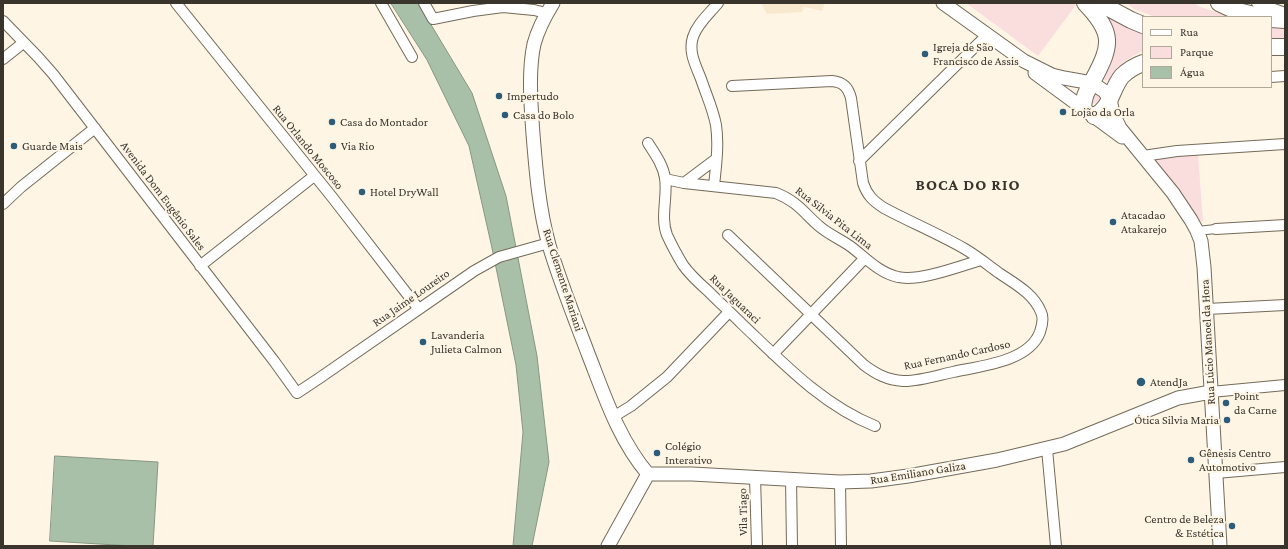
<!DOCTYPE html>
<html>
<head>
<meta charset="utf-8">
<style>
  body { margin:0 }
  #map { position:relative; width:1288px; height:549px; overflow:hidden; background:#fef5e5; font-family:"Crimson Pro",serif }
  canvas { display:block }
  .frame { position:absolute; inset:0; border:4px solid #39352d; pointer-events:none }
  .legend { position:absolute; left:1142px; top:16px; width:130px; height:72px; box-sizing:border-box; background:#fef5e5; border:1px solid #afa89b; margin:0; padding:5px 7px; list-style:none; font-size:12px; color:#39352d }
  .legend li { display:flex; align-items:center; gap:8px; height:20px }
  .legend b { width:20px; border:1px solid #afa89b }
</style>
</head>
<body>
<div id="map">
<canvas width="1288" height="549"></canvas>
<div class="frame"></div>
<ul class="legend">
<li><b style="height:5px;background:#fff"></b>Rua</li>
<li><b style="height:11px;background:#fadede"></b>Parque</li>
<li><b style="height:11px;background:#a9c0a8"></b>Água</li>
</ul>
</div>
<script>
const g = document.querySelector('canvas').getContext('2d');
g.lineJoin = 'round';
function paint(path, color) {
  g.fillStyle = color;
  g.fill(path, 'evenodd');
}
function stroke(path, color, width, dash) {
  g.strokeStyle = color;
  g.lineWidth = width;
  g.lineCap = dash ? 'butt' : 'round';
  g.setLineDash(dash || []);
  g.stroke(path);
}
function label(font, color, halo, rows, align = 'center') {
  g.font = font + ' "Crimson Pro",serif';
  g.lineWidth = 4;
  g.setLineDash([]);
  g.textBaseline = 'middle';
  g.strokeStyle = halo;
  g.fillStyle = color;
  for (const [text, x, y, turn = 0] of rows) {
    g.save();
    g.translate(x, y);
    g.rotate((+turn || 0) * Math.PI / 180);
    g.textAlign = isNaN(turn) ? turn : align;
    if (halo) g.strokeText(text, 0, 0);
    g.fillText(text, 0, 0);
    g.restore();
  }
}
const built = new Path2D(`
  M762,3H825L822,11L804,7L802,12L767,14L762,5Z`);
const green = new Path2D(`
  M966,3H1073L1076,5L1038,56Z
  M1127,3H1194L1200,7L1233,17H1155L1134,9Z
  M1105,15L1143,30V51C1126,59 1117,65 1108,82L1097,76Z
  M1271,27L1285,29V40L1271,39Z
  M1093,91L1100,95C1101,102 1097,105 1091,103Z
  M1198,154L1203,221L1199,222L1188,204L1154,161V157Z`);
const water = new Path2D(`
  M391,3H418L472,93L506,196L537,356L549,462L532,546H513L523,432L516,365L492,248L469,146L427,60Z
  M55,456L158,462L153,546H132L50,541Z`);
const pedestrian = new Path2D(`
  M1197,231L1216,229`);
const minor = new Path2D(`
  M176,3L332,197L418,308
  M381,3L412,57
  M424,3L433,19L473,11L503,7L534,10L546,13
  M1257,3L1285,13
  M3,21L38,57L53,74L274,361L297,393L321,377L474,271L499,257L549,243
  M3,59L23,43
  M1271,77L1285,76
  M648,143C655,154 663,165 665,178C668,196 660,217 667,235C672,246 677,255 683,265C690,275 699,283 708,291C719,302 730,312 741,323C781,361 822,405 875,426
  M1143,156L1177,151L1285,144
  M859,161L987,35
  M665,179L684,183L776,193C798,202 803,212 819,226C828,234 840,239 850,246C865,257 879,273 898,277C919,282 960,266 981,260
  M684,183L716,159
  M714,186C716,166 719,145 716,125C713,109 706,94 701,79C696,66 688,52 693,37C697,24 709,14 718,3
  M3,204L21,187L95,128
  M1216,229L1285,225
  M728,235L864,365C876,374 887,380 903,381C916,382 939,375 953,372C980,366 1029,362 1040,332C1042,326 1044,318 1041,312C1033,293 1015,284 999,273C988,265 977,256 965,249C939,234 910,222 884,208C873,201 867,195 863,183L851,98C848,87 843,82 832,81L732,86
  M200,266L314,176
  M1207,309L1285,305
  M773,354L864,259
  M1211,392L1285,385
  M613,417L631,406L667,377L729,312
  M1047,449L1056,546
  M1216,473L1285,467
  M755,477L757,546
  M791,479L792,546
  M840,482L841,546`);
const tertiary = new Path2D(`
  M553,3C545,16 538,29 534,44C528,72 531,106 533,134C536,171 539,209 549,245C560,282 575,319 589,356C605,397 619,440 648,474
  M943,3L1024,61L1052,75L1064,78L1092,83L1104,91L1110,99L1113,114L1120,128L1173,193L1191,220L1197,231L1201,241L1204,267L1220,546
  M1035,73L1122,137
  M648,474H692L840,482L871,481L908,476L997,460L1064,444L1178,398L1211,392
  M608,546L648,474`);
const primary = new Path2D(`
  M1099,3L1131,20L1143,25
  M1219,3L1234,10L1262,17
  M1271,19L1285,20
  M1271,47H1285
  M1083,108C1084,94 1087,92 1093,80C1112,45 1114,33 1085,3
  M1094,116C1111,109 1111,89 1122,76C1128,70 1135,66 1143,63`);
const markers = [
  [925,54,4,"#2c5c7a"],
  [499,96,4,"#2c5c7a"],
  [1063,112,4,"#2c5c7a"],
  [505,115,4,"#2c5c7a"],
  [332,122,4,"#2c5c7a"],
  [14,146,4,"#2c5c7a"],
  [333,146,4,"#2c5c7a"],
  [362,192,4,"#2c5c7a"],
  [1113,222,4,"#2c5c7a"],
  [423,342,4,"#2c5c7a"],
  [1141,382,5,"#2c5c7a"],
  [1226,403,4,"#2c5c7a"],
  [1227,420,4,"#2c5c7a"],
  [657,453,4,"#2c5c7a"],
  [1191,460,4,"#2c5c7a"],
  [1232,526,4,"#2c5c7a"]
];
const poiNames = [
  ["Igreja de São",933,47],
  ["Francisco de Assis",933,61],
  ["Impertudo",507,96],
  ["Lojão da Orla",1071,112],
  ["Casa do Bolo",513,115],
  ["Casa do Montador",340,122],
  ["Guarde Mais",22,146],
  ["Via Rio",341,146],
  ["Hotel DryWall",370,192],
  ["Atacadao",1121,215],
  ["Atakarejo",1121,229],
  ["Lavanderia",431,335],
  ["Julieta Calmon",431,349],
  ["AtendJa",1150,382],
  ["Point",1234,396],
  ["da Carne",1234,410],
  ["Ótica Silvia Maria",1219,420,"right"],
  ["Colégio",665,446],
  ["Interativo",665,460],
  ["Gênesis Centro",1199,453],
  ["Automotivo",1199,467],
  ["Centro de Beleza",1224,519,"right"],
  ["& Estética",1224,533,"right"]
];
const streetNames = [
  ["Rua Orlando Moscoso",308,147,51],
  ["Avenida Dom Eugênio Sales",163,196,53],
  ["Rua Silvia Pita Lima",834,218,38],
  ["Rua Clemente Mariani",563,280,72],
  ["Rua Jaime Loureiro",411,298,-35],
  ["Rua Jaguaraci",735,299,44],
  ["Rua Lúcio Manoel da Hora",1208,342,-93],
  ["Rua Fernando Cardoso",957,355,-12],
  ["Rua Emiliano Galiza",918,473,-9],
  ["Vila Tiago",743,512,-91]
];
const districtNames = [
  ["BOCA DO RIO",968,185]
];
paint(built, '#f8e8ce');
paint(green, '#fadede');
paint(water, '#a9c0a8');
stroke(water, '#879683', 1);
stroke(pedestrian, '#756a59', 10);
stroke(minor, '#756a59', 12);
stroke(tertiary, '#756a59', 15);
stroke(primary, '#756a59', 18);
stroke(pedestrian, '#fff', 8);
stroke(minor, '#fff', 10);
stroke(tertiary, '#fff', 13);
stroke(primary, '#fff', 16);
for (const [x, y, r, color] of markers) {
  const dot = new Path2D();
  dot.arc(x, y, r, 0, 2 * Math.PI);
  g.fillStyle = color;
  g.fill(dot);
  stroke(dot, '#fef5e5', 1.5);
}
label('12px', '#39352d', '#fef5e5', poiNames, 'left');
label('12px', '#39352d', '#fef5e5', streetNames);
g.letterSpacing = '1px';
label('bold 16px', '#39352d', '#fef5e5', districtNames);
g.letterSpacing = '0px';
</script>
</body>
</html>
